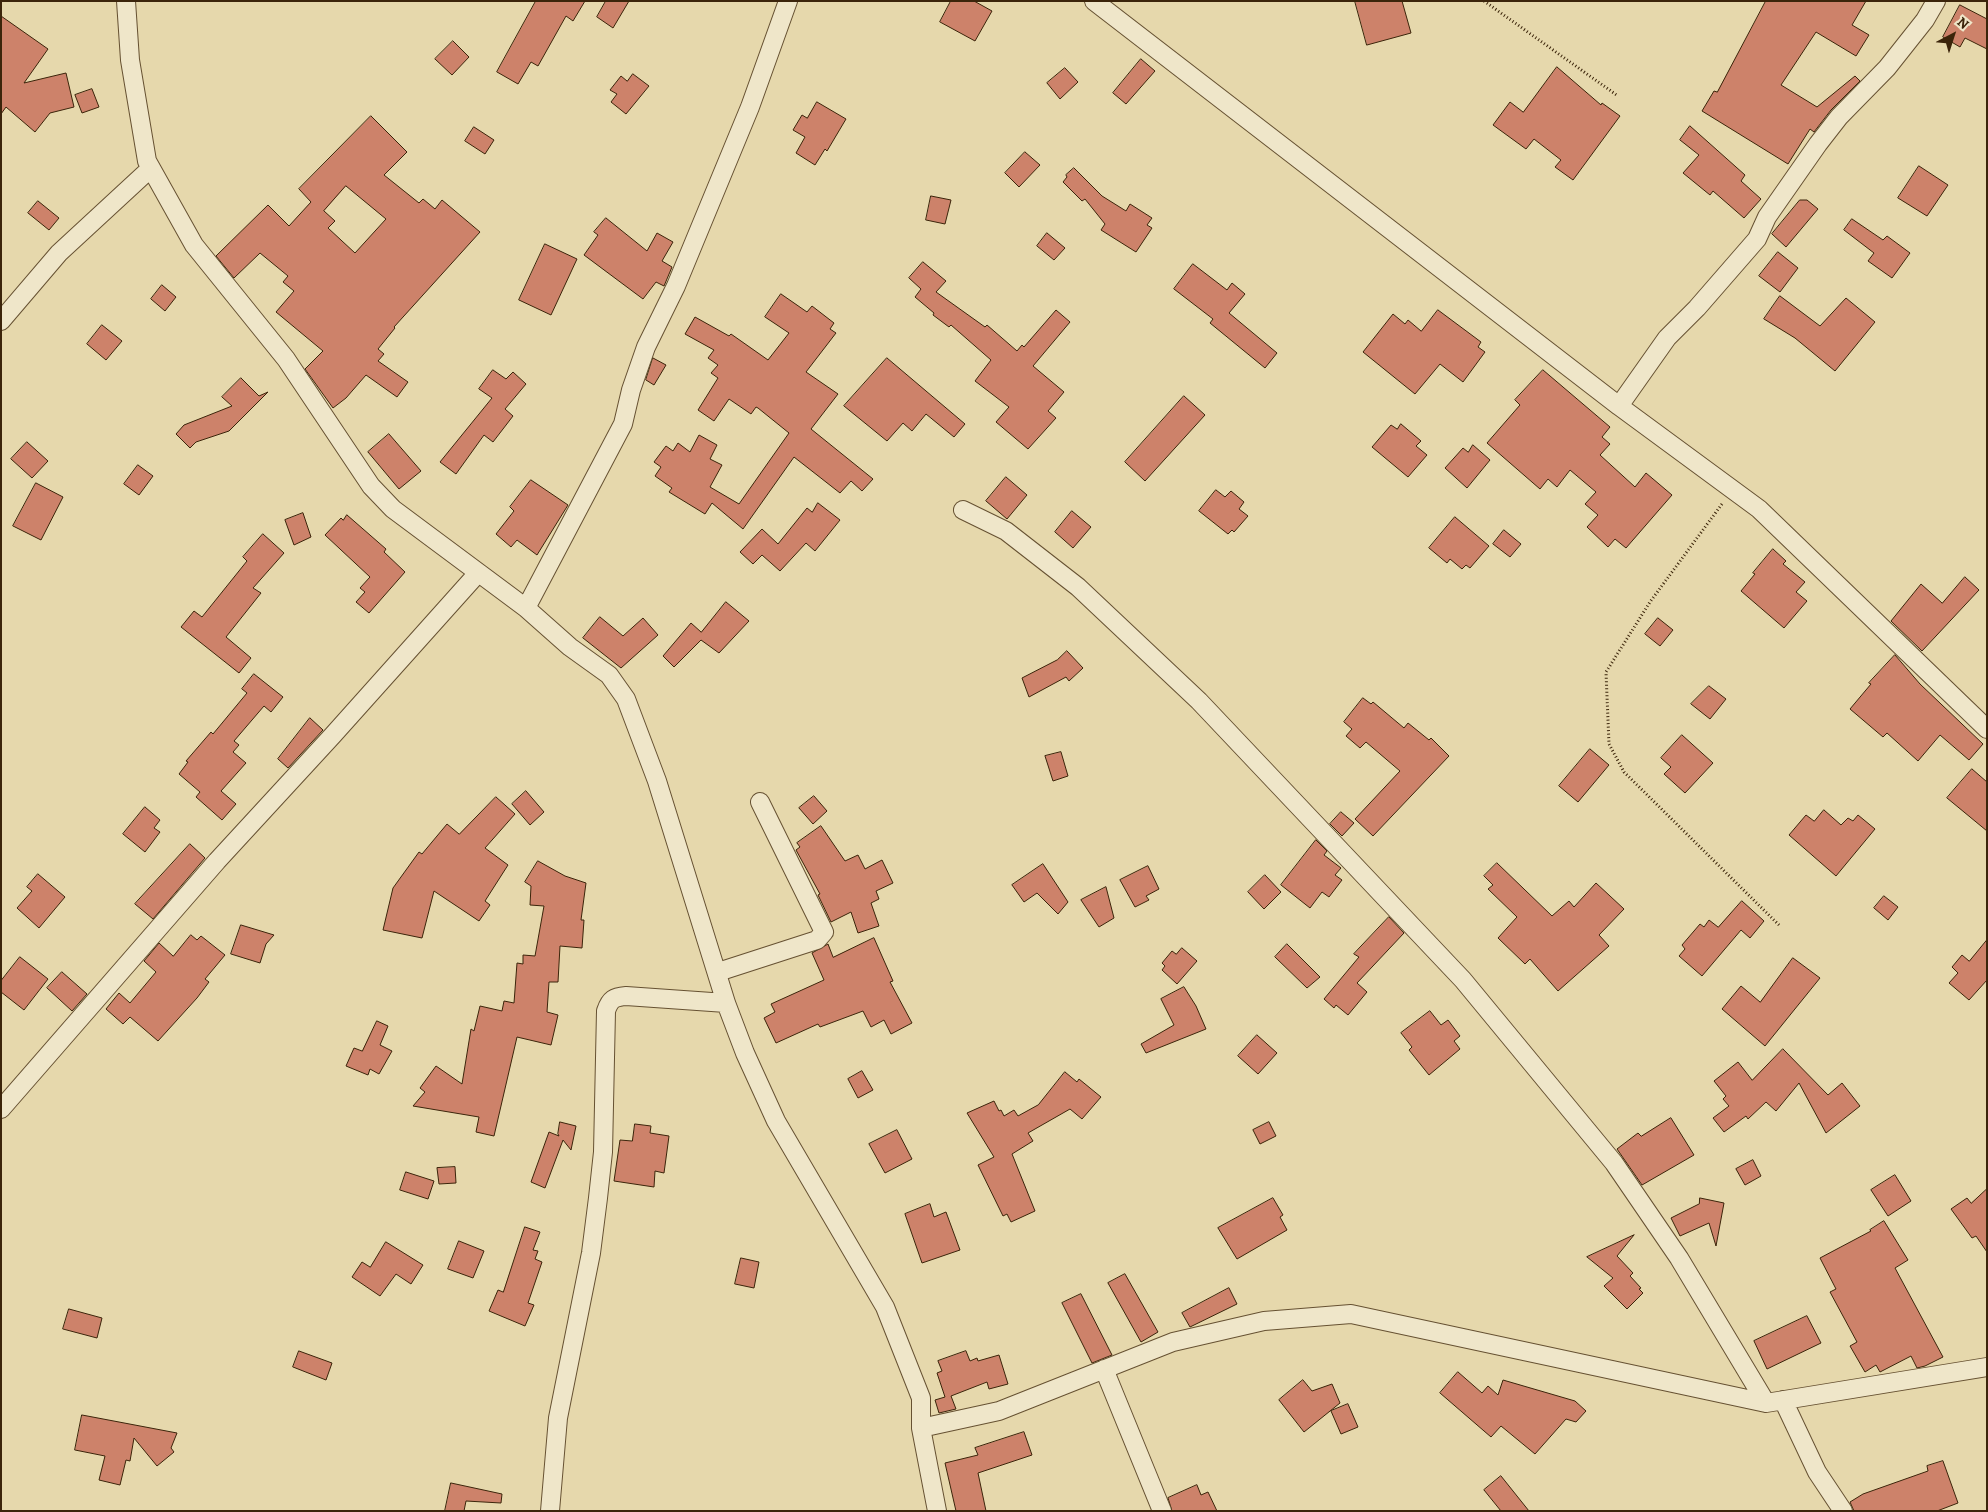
<!DOCTYPE html>
<html>
<head>
<meta charset="utf-8">
<style>
  body { margin:0 }
  #map { position:relative; width:1988px; height:1512px; overflow:hidden; background:#e6d8ac; font-family:Alegreya,serif }
  canvas { display:block }
  .frame { position:absolute; inset:0; border:2px solid #3b240a; pointer-events:none }
  .north { position:absolute; left:1928px; top:10px; width:50px; height:50px; -webkit-text-stroke:4px #efe6c9; paint-order:stroke; rotate:40deg; font-size:14px; font-weight:700; line-height:20px; text-align:center; color:#3b240a }
  .north::after { content:''; display:block; margin:auto; width:18px; height:22px; background:#3b240a; clip-path:polygon(50% 0,100% 100%,50% 72%,0 100%) }
</style>
</head>
<body>
<div id="map">
<canvas width="1988" height="1512"></canvas>
<div class="frame"></div>
<div class="north">N</div>
</div>
<script>
const g = document.querySelector('canvas').getContext('2d');
g.lineJoin = 'round';
function paint(path, color) {
  g.fillStyle = color;
  g.fill(path, 'evenodd');
}
function stroke(path, color, width, dash) {
  g.strokeStyle = color;
  g.lineWidth = width;
  g.lineCap = dash ? 'butt' : 'round';
  g.setLineDash(dash || []);
  g.stroke(path);
}
const building = new Path2D(`
  M536,1H585L573,21L566,16L538,66L531,62L518,84L497,72Z
  M606,1H629L613,28L597,17Z
  M951,1H974L992,11L975,41L940,22Z
  M1355,1H1402L1411,33L1367,45Z
  M1766,1H1866L1852,25L1869,35L1856,56L1816,32L1781,85L1817,107L1855,76L1860,81L1831,110L1814,132L1810,129L1788,164L1702,111L1714,91L1717,92Z
  M1960,5L1987,19V49L1965,38L1960,47L1943,37Z
  M1,16L48,49L24,83L66,73L74,107L50,113L35,132L6,107L1,114Z
  M453,41L469,57L452,75L435,59Z
  M1141,59L1155,71L1126,104L1113,93Z
  M1557,67L1601,105L1602,103L1620,116L1573,180L1555,167L1561,160L1534,139L1526,149L1493,125L1510,102L1523,112Z
  M1065,68L1078,82L1060,99L1047,83Z
  M633,74L649,86L626,114L611,102L617,94L610,90L621,76L627,81Z
  M92,89L99,107L82,113L75,95Z
  M817,102L846,119L827,151L825,149L815,165L796,153L805,137L793,130L802,115L807,118Z
  M371,116L407,152L384,175L419,203L423,199L435,209L442,200L480,232L394,327L395,328L378,349L384,354L378,361L408,382L397,397L366,375L346,398L333,408L305,369L323,351L276,312L294,291L283,282L288,276L260,253L234,278L216,256L268,205L289,226L311,202L299,189ZM346,186L386,219L355,253L328,228L335,221L324,211Z
  M1690,126L1745,175L1741,181L1761,199L1744,218L1713,191L1710,195L1683,173L1699,155L1680,140Z
  M474,127L494,140L485,154L465,141Z
  M1025,152L1040,165L1019,187L1005,173Z
  M1919,166L1948,185L1927,216L1898,198Z
  M1074,168L1102,196L1126,211L1130,204L1152,218L1147,225L1152,228L1136,252L1101,230L1105,224L1085,199L1082,201L1063,182L1067,177L1066,175Z
  M931,196L951,200L945,224L926,220Z
  M1800,200H1807L1818,209L1786,247L1772,234Z
  M38,201L59,218L49,230L28,213Z
  M606,218L647,251L657,233L673,242L662,261L672,267L664,286L656,282L643,299L584,255L598,235L594,232Z
  M1852,219L1883,240L1887,236L1910,253L1892,278L1868,261L1874,253L1844,230Z
  M1047,233L1065,248L1054,260L1037,246Z
  M545,244L577,259L551,315L519,300Z
  M1778,252L1798,268L1780,292L1759,276Z
  M923,262L946,281L936,292L985,327L987,325L1017,351L1022,345L1024,347L1056,310L1070,322L1033,366L1064,392L1048,411L1056,418L1028,449L996,422L1009,407L975,381L991,360L951,325L949,327L933,315L934,313L915,297L921,289L909,278Z
  M1193,264L1227,290L1232,283L1245,294L1229,313L1277,353L1265,368L1210,323L1213,319L1174,289Z
  M162,285L176,297L165,311L151,299Z
  M781,294L807,312L812,306L834,323L830,329L836,333L806,372L838,394L811,429L873,479L862,491L851,481L840,493L794,457L743,529L712,503L705,514L669,492L672,488L655,476L661,467L654,462L666,446L673,451L678,443L690,452L699,435L717,445L710,459L722,465L710,487L739,504L789,433L758,408L756,407L751,414L729,399L714,421L698,410L718,378L711,373L718,365L708,358L714,350L685,334L695,317L729,336L731,334L768,360L789,333L765,317Z
  M1780,296L1820,326L1846,298L1875,322L1835,371L1795,338L1764,319Z
  M1438,310L1481,342L1478,347L1485,352L1463,382L1440,364L1415,394L1363,352L1393,314L1405,324L1408,320L1421,331Z
  M102,325L122,341L106,360L87,344Z
  M653,358L666,365L654,385L646,380Z
  M887,358L965,424L954,437L926,414L912,431L903,423L887,441L844,406Z
  M493,370L506,379L513,372L526,384L505,409L513,416L493,442L484,435L456,474L440,462L492,398L479,389Z
  M1543,370L1610,427L1602,437L1610,444L1600,455L1635,487L1646,473L1672,495L1626,548L1615,539L1608,547L1587,527L1598,515L1585,504L1596,492L1570,470L1557,487L1548,479L1540,489L1487,443L1520,405L1515,400Z
  M241,378L259,396L268,392L229,431L196,442L190,448L176,434L184,425L232,406L222,397Z
  M1184,396L1205,415L1145,481L1125,462Z
  M1401,424L1421,441L1416,446L1427,455L1408,477L1372,447L1391,425L1397,429Z
  M389,434L421,471L399,489L368,452Z
  M27,442L48,461L32,478L11,459Z
  M1473,445L1490,460L1467,488L1445,468L1463,448L1468,452Z
  M138,465L153,476L139,495L124,484Z
  M1006,477L1027,495L1007,519L986,501Z
  M531,480L568,505L537,555L517,540L511,547L496,534L514,511L510,507Z
  M36,483L63,497L41,540L13,526Z
  M1216,490L1225,497L1231,491L1244,502L1239,509L1248,516L1234,532L1232,530L1228,534L1199,511Z
  M818,503L840,520L815,551L806,543L780,571L762,555L753,564L740,552L762,529L778,544L807,508L812,512Z
  M1072,511L1091,527L1073,548L1055,532Z
  M303,513L311,537L294,545L285,520Z
  M347,515L386,549L384,552L405,572L369,613L356,602L365,592L360,588L370,577L325,535L341,518L343,520Z
  M1455,517L1489,546L1470,568L1466,565L1462,569L1450,559L1447,563L1429,548Z
  M1504,530L1521,544L1510,557L1493,544Z
  M263,534L284,553L253,588L261,593L226,637L251,658L239,673L181,627L194,611L202,617L247,561L243,557Z
  M1773,549L1786,561L1783,564L1805,582L1796,592L1807,601L1784,628L1741,591L1755,574L1753,573Z
  M1965,577L1979,590L1922,651L1891,621L1921,584L1942,603Z
  M726,602L749,621L719,653L701,640L674,667L663,656L691,623L701,632Z
  M600,617L623,636L643,618L658,635L621,668L583,638Z
  M1658,618L1673,630L1660,646L1645,634Z
  M1067,651L1083,668L1069,681L1066,677L1029,697L1022,678L1057,660Z
  M1895,655L1920,684L1983,744L1969,760L1940,735L1918,761L1887,733L1883,737L1850,709L1871,684L1869,683Z
  M254,674L283,697L271,712L264,706L234,741L239,745L233,752L246,763L221,791L236,804L222,820L196,797L200,792L179,774L188,762L186,761L211,732L213,734L247,693L242,689Z
  M1709,686L1726,699L1710,719L1691,704Z
  M1363,698L1371,704L1373,702L1404,728L1408,723L1429,740L1431,738L1449,756L1373,836L1355,819L1400,771L1366,742L1360,748L1346,736L1352,729L1344,722Z
  M310,718L323,730L288,768L278,759Z
  M1682,735L1713,763L1685,793L1664,774L1671,767L1661,758Z
  M1590,749L1609,765L1578,802L1559,786Z
  M1061,752L1068,776L1053,781L1045,756Z
  M1972,769L1987,782V831L1947,798Z
  M526,791L544,812L530,825L512,804Z
  M814,796L827,811L813,824L799,808Z
  M496,797L515,814L485,848L508,865L485,901L490,905L479,921L434,891L422,938L383,930L393,888L419,852L422,854L447,824L459,834Z
  M145,807L160,820L154,828L160,832L145,852L123,834Z
  M1824,810L1841,825L1848,818L1853,821L1858,815L1875,829L1836,876L1789,835L1806,815L1814,821Z
  M1341,812L1354,823L1342,836L1330,824Z
  M821,826L845,861L858,855L865,869L882,860L893,883L876,891L879,899L871,903L879,926L858,933L851,912L831,922L818,895L820,894L796,850L800,847L797,843Z
  M1316,840L1327,851L1324,855L1341,868L1335,875L1342,880L1329,897L1322,892L1310,908L1281,885Z
  M190,844L205,858L153,919L135,904Z
  M538,861L565,876L586,883L581,920H584L582,948L560,946L558,982H549L547,1012L558,1015L551,1045L517,1037L494,1136L476,1132L479,1117L413,1106L425,1092L420,1088L436,1066L462,1084L471,1029L474,1031L480,1006L502,1011L504,1001L514,1003L517,963L523,964V955L535,956L544,906L530,905L531,886L525,882Z
  M1497,863L1552,916L1569,901L1574,907L1596,883L1624,909L1599,935L1609,946L1558,991L1530,959L1525,964L1498,938L1517,917L1488,889L1493,885L1484,876Z
  M1043,864L1068,902L1058,914L1037,893L1024,902L1012,885Z
  M1148,866L1159,889L1146,896L1149,900L1135,907L1120,880Z
  M38,874L65,897L39,928L17,908L32,891L27,887Z
  M1265,875L1281,892L1264,909L1248,892Z
  M1106,887L1114,918L1099,927L1081,900Z
  M1884,896L1898,907L1888,920L1874,908Z
  M1742,901L1764,921L1750,938L1741,930L1702,976L1679,956L1685,949L1682,945L1700,924L1704,927L1709,920L1718,927Z
  M1389,917L1404,933L1357,983L1367,992L1348,1015L1336,1005L1334,1008L1324,999L1359,957L1354,954Z
  M241,925L274,935L266,944L260,963L231,954Z
  M191,935L197,940L201,936L225,955L205,979L209,982L197,998L158,1041L130,1017L123,1024L106,1009L119,993L130,1003L156,972L144,961L159,943L173,956Z
  M874,938L893,981L890,982L912,1023L891,1034L884,1020L871,1027L863,1011L820,1027L818,1024L776,1043L764,1018L775,1012L771,1004L824,980L812,953L828,944L833,957Z
  M1987,940V980L1969,1000L1949,983L1958,973L1952,967L1962,955L1969,961Z
  M1287,944L1320,977L1307,988L1275,957Z
  M1182,948L1197,961L1177,984L1162,970L1165,966L1162,963L1172,951L1176,954Z
  M20,957L48,979L24,1010L1,992V981Z
  M1793,958L1820,978L1765,1046L1722,1009L1741,986L1760,1002Z
  M62,972L87,994L72,1011L47,988Z
  M1184,987L1196,1006L1206,1029L1146,1053L1141,1044L1174,1025L1161,999Z
  M1430,1011L1441,1025L1448,1020L1460,1036L1454,1041L1460,1049L1429,1075L1409,1050L1412,1047L1401,1033Z
  M377,1021L388,1026L380,1045L392,1051L379,1074L370,1069L368,1075L346,1066L354,1048L362,1051Z
  M1257,1035L1277,1053L1258,1074L1238,1056Z
  M1783,1049L1828,1095L1842,1083L1860,1106L1826,1133L1799,1083L1776,1111L1766,1102L1748,1119L1746,1116L1724,1132L1713,1118L1729,1106L1723,1099L1726,1096L1714,1081L1738,1062L1752,1080Z
  M862,1071L873,1090L858,1098L848,1079Z
  M1065,1072L1077,1082L1079,1079L1101,1097L1082,1119L1070,1109L1028,1133L1033,1141L1012,1154L1035,1211L1011,1222L1007,1214L1003,1216L978,1165L994,1157L967,1113L994,1101L999,1111L1001,1110L1004,1116L1014,1110L1018,1116L1038,1105Z
  M1671,1118L1694,1155L1642,1185L1617,1149L1638,1133L1641,1136Z
  M560,1122L576,1126L571,1150L563,1140L545,1188L531,1182L549,1132L559,1136L558,1134Z
  M1269,1122L1276,1136L1260,1144L1253,1130Z
  M635,1124L651,1126L650,1133L669,1136L664,1173L655,1171L654,1187L614,1181L620,1140L632,1141Z
  M897,1130L912,1159L885,1173L869,1144Z
  M1753,1160L1761,1176L1745,1185L1736,1169Z
  M455,1167L456,1183L439,1184L437,1168Z
  M406,1172L434,1181L428,1199L400,1190Z
  M1895,1175L1911,1201L1888,1216L1871,1190Z
  M1987,1189V1252L1976,1236L1972,1238L1951,1209L1967,1198L1971,1203Z
  M1273,1198L1283,1215L1280,1217L1287,1230L1237,1259L1218,1228Z
  M1700,1198L1724,1203L1716,1246L1709,1223L1680,1236L1671,1218L1699,1204Z
  M930,1204L934,1217L946,1212L960,1250L922,1263L905,1214Z
  M1884,1221L1908,1260L1895,1268L1943,1357L1925,1366L1917,1368L1911,1356L1880,1372L1876,1365L1865,1372L1850,1346L1857,1342L1830,1292L1836,1289L1820,1258L1871,1231L1870,1230Z
  M525,1227L540,1232L533,1250L538,1251L535,1259L542,1262L528,1303L534,1305L525,1326L489,1311L498,1290L503,1292Z
  M1634,1235L1617,1256L1633,1273L1630,1276L1641,1288L1639,1289L1643,1293L1627,1309L1604,1286L1613,1278L1587,1257Z
  M459,1241L484,1251L473,1278L448,1269Z
  M386,1242L423,1265L411,1284L396,1274L380,1296L352,1277L362,1262L370,1267Z
  M741,1258L759,1262L754,1288L735,1284Z
  M1125,1274L1158,1332L1141,1342L1108,1283Z
  M1229,1288L1237,1304L1190,1327L1182,1313Z
  M1081,1294L1112,1355L1092,1363L1062,1303Z
  M69,1309L102,1318L97,1338L63,1329Z
  M1807,1316L1821,1343L1767,1369L1754,1341Z
  M299,1351L332,1363L326,1380L293,1367Z
  M966,1351L970,1361L977,1358L978,1361L999,1355L1008,1384L989,1389L987,1382L951,1396L956,1409L939,1413L935,1400L945,1397L937,1373L942,1371L938,1361Z
  M1458,1372L1482,1393L1488,1386L1498,1395L1503,1380L1575,1401L1586,1411L1576,1422L1566,1419L1535,1454L1501,1426L1491,1437L1440,1393Z
  M1303,1380L1312,1391L1332,1384L1340,1403L1304,1432L1279,1400Z
  M1348,1404L1358,1427L1341,1434L1331,1411Z
  M82,1415L177,1433L171,1448L174,1452L157,1466L134,1438L130,1461L126,1460L120,1485L99,1480L105,1456L75,1450Z
  M1024,1432L1032,1455L978,1473L986,1511H956L945,1463L978,1455L975,1448Z
  M1943,1461L1958,1503L1937,1511H1854L1850,1502L1863,1494L1928,1471L1927,1466Z
  M1501,1476L1529,1511H1501L1484,1490Z
  M451,1483L502,1494L501,1503L466,1501L464,1511H445Z
  M1197,1485L1201,1495L1208,1492L1217,1511H1172L1168,1498Z`);
const path = new Path2D(`
  M1484,1L1618,96
  M1722,504L1650,602L1606,672L1609,744L1624,772L1779,925`);
const minor = new Path2D(`
  M126,1L130,60L147,161L194,245L286,359L371,486L393,509L526,608L570,647L609,675L626,699L657,781L726,1003L745,1053L776,1121L885,1307L921,1398V1428L999,1411L1173,1342L1264,1321L1351,1314L1766,1403L1987,1367
  M1094,1L1619,406L1759,509L1987,729
  M1,321L59,253L151,168
  M1619,406L1667,338L1697,308L1757,239L1767,217L1818,144L1839,117L1887,68L1925,20L1936,1
  M963,510L1006,531L1078,587L1199,701L1463,980L1614,1163L1679,1258L1766,1403
  M526,608L623,424L631,390L646,347L676,286L750,107L788,1
  M718,972L817,940L824,932L760,802
  M1,1109L217,861L333,735L478,573
  M1104,1369L1162,1511
  M1783,1400L1817,1472L1843,1511
  M921,1428L937,1511
  M550,1511L558,1418L591,1253L598,1198L603,1152L606,1011C610,999 614,997 626,996L726,1003`);
paint(building, '#cd826a');
stroke(building, '#3b240a', 1);
stroke(minor, '#665132', 20);
stroke(path, '#3b240a', 3, [1, 2.5]);
stroke(minor, '#efe6c9', 18);
</script>
</body>
</html>
